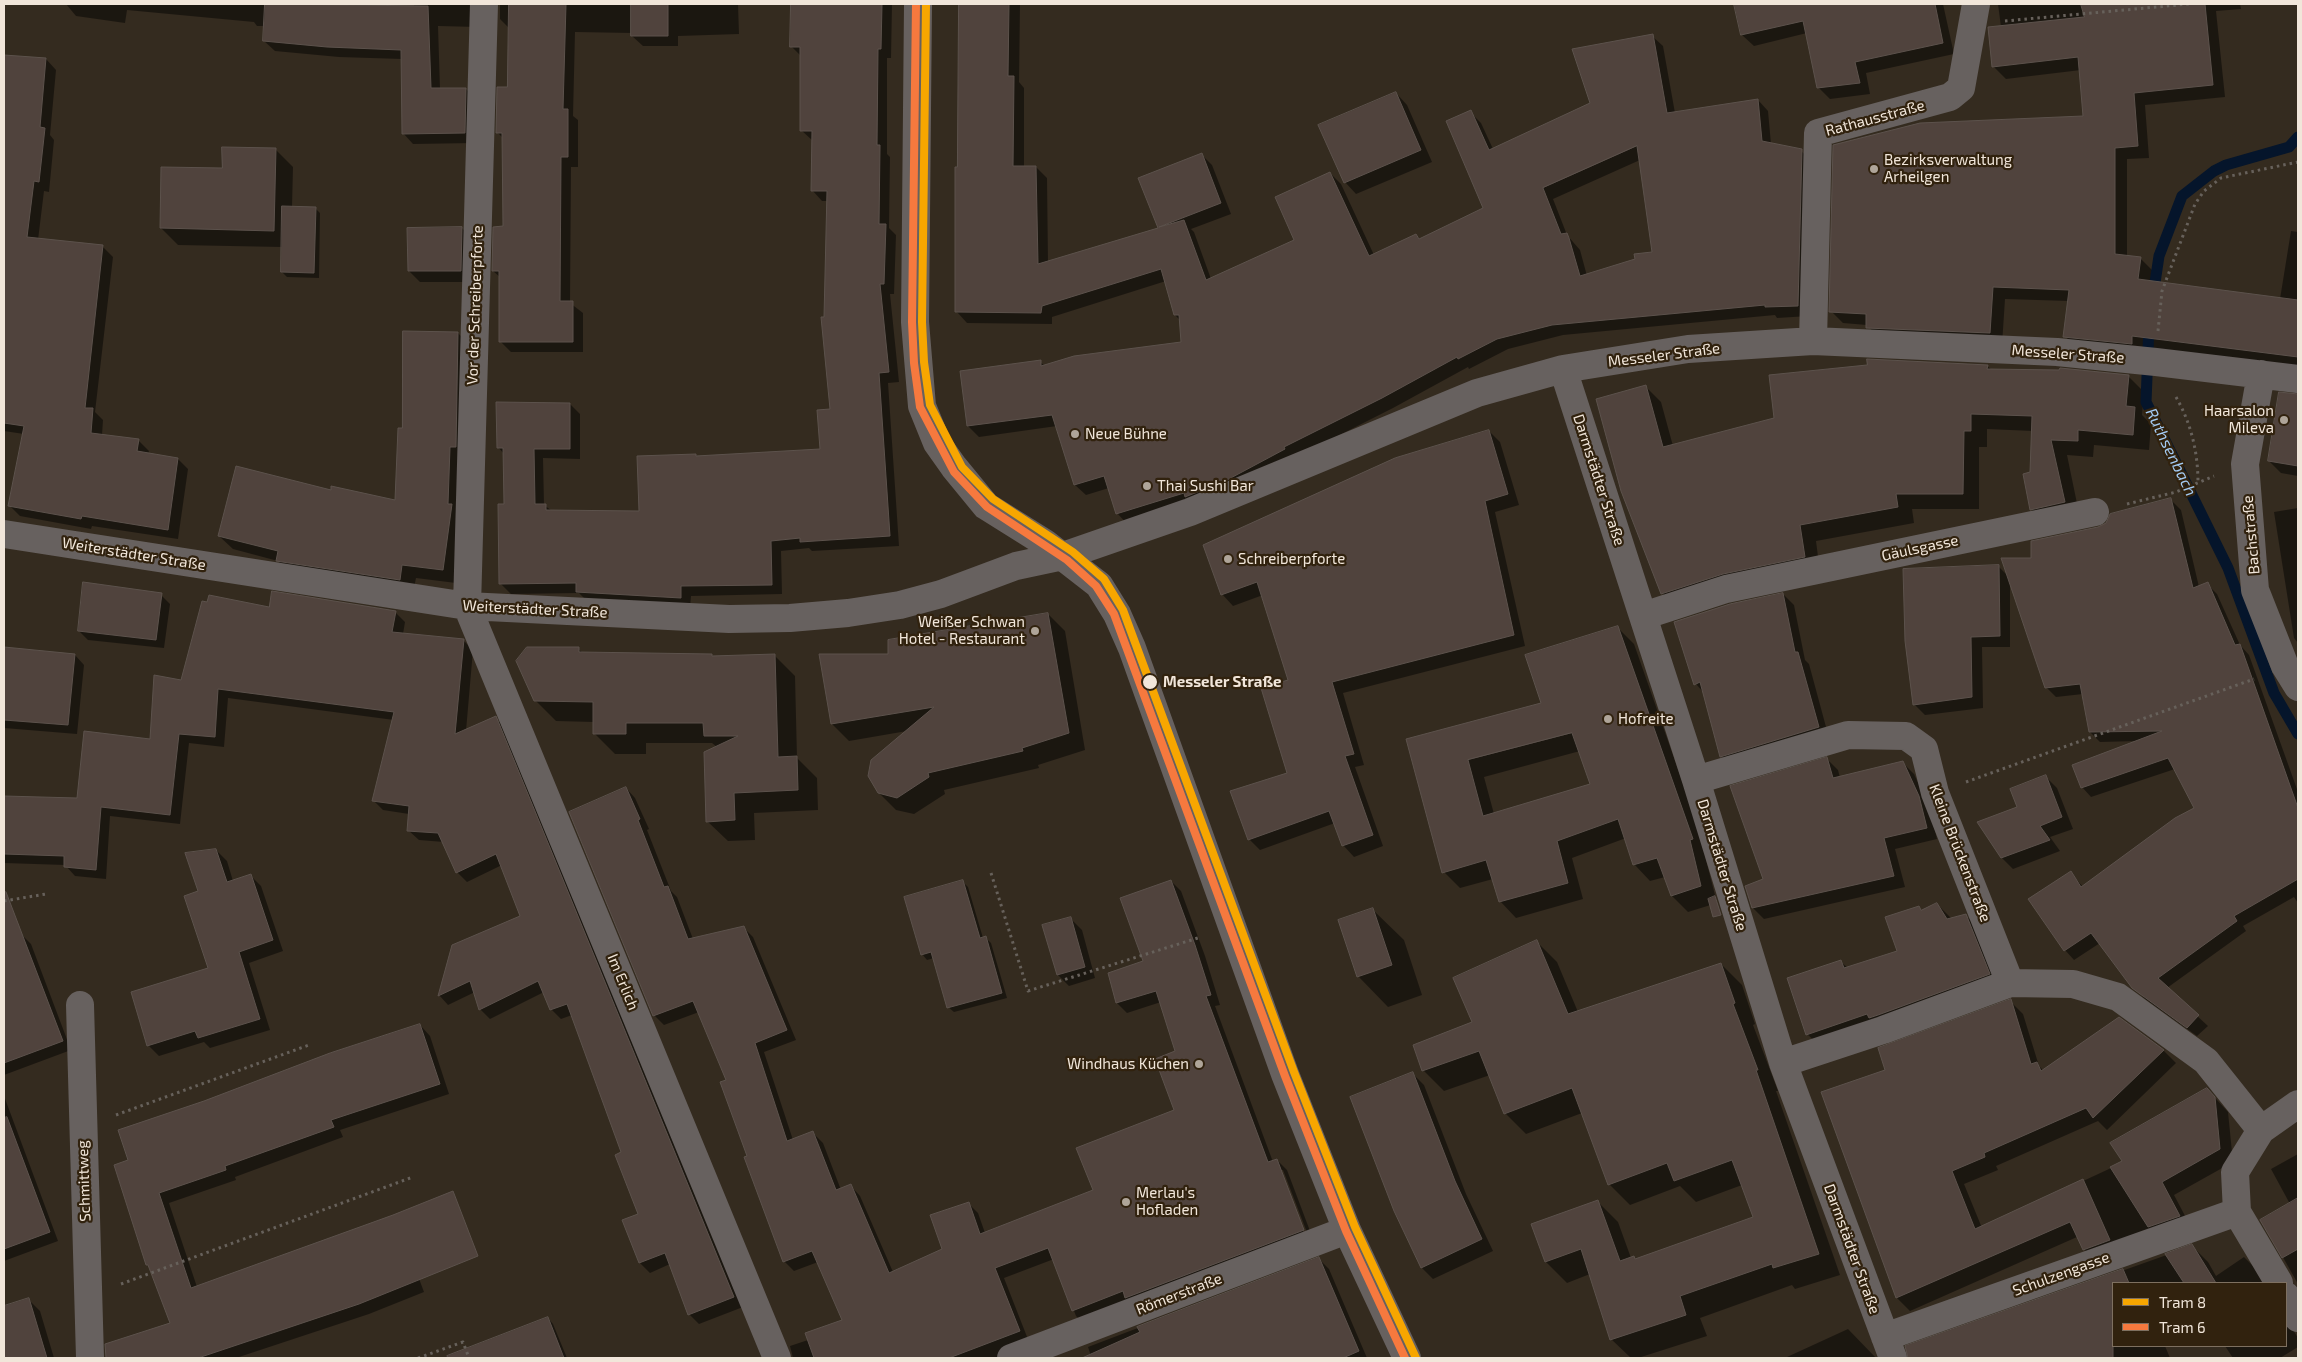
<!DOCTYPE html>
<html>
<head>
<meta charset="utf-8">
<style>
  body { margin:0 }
  #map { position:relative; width:2302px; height:1362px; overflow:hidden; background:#342b1f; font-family:"Exo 2",sans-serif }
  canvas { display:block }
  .frame { position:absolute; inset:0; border:5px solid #f1e6da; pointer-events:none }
  .legend { position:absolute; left:2112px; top:1282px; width:175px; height:65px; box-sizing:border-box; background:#31220e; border:1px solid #7e7060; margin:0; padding:6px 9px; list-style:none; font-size:15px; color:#f1e6da }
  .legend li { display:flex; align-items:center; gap:10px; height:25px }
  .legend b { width:25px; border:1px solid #7e7060 }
</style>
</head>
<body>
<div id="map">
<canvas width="2302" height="1362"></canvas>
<div class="frame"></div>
<ul class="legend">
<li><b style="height:6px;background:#f7a600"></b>Tram 8</li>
<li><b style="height:6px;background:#f6793e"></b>Tram 6</li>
</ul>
</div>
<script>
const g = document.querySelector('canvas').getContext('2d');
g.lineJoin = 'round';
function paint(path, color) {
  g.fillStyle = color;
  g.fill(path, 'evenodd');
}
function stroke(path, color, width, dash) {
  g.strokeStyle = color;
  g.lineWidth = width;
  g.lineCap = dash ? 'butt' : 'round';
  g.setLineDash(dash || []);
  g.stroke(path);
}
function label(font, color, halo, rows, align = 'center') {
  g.font = font + ' "Exo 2",sans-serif';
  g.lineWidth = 4.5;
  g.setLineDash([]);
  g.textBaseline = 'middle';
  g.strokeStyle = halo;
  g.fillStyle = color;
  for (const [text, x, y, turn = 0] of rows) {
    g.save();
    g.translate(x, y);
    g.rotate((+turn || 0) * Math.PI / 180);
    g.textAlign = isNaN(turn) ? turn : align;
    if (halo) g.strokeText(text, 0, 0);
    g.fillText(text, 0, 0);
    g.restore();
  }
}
const shadow = new Path2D(`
  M66,4H338L414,7V4H483L478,27L438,26L440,89H466L476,99L475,143L413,144L403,133L402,59L339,57L275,51L264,41L265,26H257L254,22L127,10L125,23L76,16Z
  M500,4H738L739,34L678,36V46H643L632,36V33L575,32L573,116L578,120V167H571L570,303L583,313V352H511L501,342V278L493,271L504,228V139L497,132L508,88L509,28L500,19Z
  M792,4H892L891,58H887V154L890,157L889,228L896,235L894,294H890L899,382L888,383L899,546L812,551L809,548L781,551L782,594L691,596L690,608L588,602L579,593L511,594L501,584L505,506L504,454L498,447L570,404L580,414V459L543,458L544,505L552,511L640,513L696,455L698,457L822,450L832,410L825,318L828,201H822L812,190L813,141L801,130V56L791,46Z
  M960,4H1020L1019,82L1024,88V167H1036L1047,178L1048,263L1160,228L1140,178L1202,155L1212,165L1231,214L1191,229L1194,232L1211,279L1296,240L1330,173L1341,184L1374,255L1416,235L1421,240L1484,209L1470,112L1481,123L1493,149L1591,104L1652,36L1663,46L1675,113L1758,100L1768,111L1771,144L1801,151L1812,161L1809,316L1777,318L1775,315L1563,335L1508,349L1469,369L1468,367L1393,408L1294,458L1127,524L1117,513L1109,488L1086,495L1075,485L1057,426L979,437L968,426L1040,362L1045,366L1182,343L1181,321L1175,315L1166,281L1052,317V324L967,323L957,312ZM1640,160L1653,253L1587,276L1580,250L1567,235L1553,199Z
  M1735,4H1943L1954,54L1866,73L1870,94L1830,99L1818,87L1807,33L1754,46L1742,35Z
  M1998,4H2240L2241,9L2216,11L2225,97L2145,105L2149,158L2127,159V257L2140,258L2152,270L2151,282L2280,299L2291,231L2298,232V373L2077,349L2065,336L2069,301L2005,299L2002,345L1880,339L1867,325L1843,323L1831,311L2084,117L2081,70L2006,79L1994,67L2001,27Z
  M4,56L46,59L56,70L50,135L54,140L49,192L44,191L38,240L102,246L113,257L95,412L103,420L102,435L138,440L149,451L148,454L178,459L188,469L178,539L92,526L91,529L20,516L10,506L24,434L4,431Z
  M1396,93L1407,105L1432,162L1356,194L1345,182Z
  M276,150L293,167L292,207L315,208L320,213L319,278L287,277L282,272V247L178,245L161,228L223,169Z
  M462,228L473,240L472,282H420L409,271Z
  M458,333L471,347L456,583L416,578L413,593L291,574L278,561L233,549L219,536L396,502L403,430Z
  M1987,366L1992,370L2128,376L2144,392L2142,415L2151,424L2149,450L2094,445L2093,457L2067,455L2080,518L2047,525L2031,509L2033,431L1987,429V447H1979V509H1912L1914,523L1816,541L1820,572L1679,609L1662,593L1645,386L1661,402L1673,446Z
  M2280,394L2298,395V476L2281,473L2269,461Z
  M1489,431L1500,442L1519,505L1495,512L1525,646L1343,693L1364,765L1355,767L1383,846L1354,857L1343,845L1335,823L1260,850L1249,839L1289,774V681L1263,595L1233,606L1222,594Z
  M2171,500L2181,510L2199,587L2207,584L2217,594L2240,645L2249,655L2298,792V903L2294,897L2243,926L2246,931L2167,988L2208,1026L2197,1036L2144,998L2100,943L2074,960L2065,950L2070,872L2083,887L2196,808L2175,769L2091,797L2082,787L2138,741L2100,742L2090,732L2083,694L2056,697L2046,687L2010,581V647H1982L1983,708L1925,715L1914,704L1999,567L2009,577L2033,559L2099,528Z
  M2298,508V643L2294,638L2274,512Z
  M1783,594L1794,605L1805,660L1809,664L1829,738L1732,766L1721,756L1704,693L1696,684Z
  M161,595L170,604L164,648L88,640L79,631Z
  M270,609L395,612L405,622L403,634L463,640L473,650L466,731L495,718L505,727L743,1307L699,1324L689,1314L670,1264L650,1273L640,1263L624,1220L639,1214L623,1153L572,1015L561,1019L551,1009L544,992L490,1019L480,1009L475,992L448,1005L439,995L521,917L502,865L467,882L457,872L444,842L419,840L409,831V814L383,810L374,801L394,720L228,698L224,747L189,743L180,824L110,816L106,879L75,876L65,865L4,863V797L78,800L151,741L182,682Z
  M1048,614L1065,631L1085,750L1038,765L1039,768L944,790L945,794L914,814L896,810L879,793L907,731L849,741L832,724L889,655Z
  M1617,627L1634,644L1708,855L1705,856L1717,903L1688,912L1672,896L1665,877L1650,881L1634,864L1626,838L1572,858L1583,899L1516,918L1500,901L1493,879L1460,888L1444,872L1408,740L1542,703ZM1580,751L1592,785L1494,814L1484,777Z
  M4,648L75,655L84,665L77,734L4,728Z
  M578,649L583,653L712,655L714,657L774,655L795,676L797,758L817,778L818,810L754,813L755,840L728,841L707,821L717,747L712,743H646V754H615L594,733V722L556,721L535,700Z
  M1827,759L1838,770L1840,778L1902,762L1914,774L1930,809L1937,839L1895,849L1905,887L1764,919L1753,908Z
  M2046,777L2057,788L2073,829L2050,837L2060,851L2013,869L2002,858L1979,823L2018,808Z
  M626,788L635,798L649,829L647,830L671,891L677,897L693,939L743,927L753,937L796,1040L764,1052L793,1140L813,1133L823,1143L841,1190L851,1186L860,1196L893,1272L944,1250L968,1203L978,1213L985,1233L1095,1191L1175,1110L1177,1052L1161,1002L1127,1013L1117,1003L1109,974L1144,962L1171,881L1181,891L1205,956L1220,1005L1215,1006L1273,1162L1277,1160L1287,1170L1313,1239L1086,1326L1076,1316L1054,1259L1004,1278L1031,1347L1009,1358H793L790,1346L808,1340L844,1321L818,1262L794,1271L784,1261L748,1157L728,1081L699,1012L664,1025L654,1015ZM1280,1170H1283L1308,1235L1305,1236Z
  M216,850L227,861L233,881L250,875L261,886L283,951L249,963L270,1030L210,1048L204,1042L159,1056L148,1045L209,969L199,892Z
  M963,882L968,887L983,938H986L991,943L1007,998L954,1012L948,1007L934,958L927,960L922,954Z
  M1937,904L1952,919L1965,915L1981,930L2004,989L1823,1049L1807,1034L1841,962L1848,968L1899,951L1919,907L1922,910Z
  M1373,910L1404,940L1422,995L1388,1007L1358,976Z
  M1070,918L1082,930L1095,978L1069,986L1058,975Z
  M22,935L31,944L71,1050L4,1075V941Z
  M1536,941L1557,962L1578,1012L1721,964L1742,985L1755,1024L1753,1025L1778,1091H1776L1840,1275L1795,1289L1792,1285L1700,1318L1707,1336L1638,1358H1631L1611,1339L1590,1274L1567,1283L1546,1262L1597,1201L1618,1222L1631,1258L1636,1260L1754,1217L1742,1185L1696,1202L1680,1186L1630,1205L1609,1184L1582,1113L1526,1134L1505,1113L1490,1075L1444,1091L1423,1070L1473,1023Z
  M2010,1001L2023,1014L2039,1066L2044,1071L2163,1050L2176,1063L2107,1130L2098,1121L1996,1166L1998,1170L1964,1184L1982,1228L2124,1162L2207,1089L2228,1112L2233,1162L2174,1195L2192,1229L2097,1263L2084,1249L2077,1237L1910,1311L1897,1298L1823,1093L1886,1071Z
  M420,1025L430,1036L449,1094L340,1130L343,1137L235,1177L236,1180L169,1203L197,1287L400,1228L424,1292L369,1314L236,1358H127L119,1340L172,1324L151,1268L147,1265L116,1166Z
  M1413,1074L1424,1085L1466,1194L1493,1251L1433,1279L1422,1268L1395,1210Z
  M4,1096L58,1241L4,1261Z
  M2298,1154V1284L2262,1220L2290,1204L2271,1169Z
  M2192,1246L2208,1262L2216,1276L2244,1257L2260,1273L2267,1283H2113V1346H2165L2170,1358H2104L2099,1345L2064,1358H1925L1919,1343Z
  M1319,1259L1329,1269L1367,1358H1086L1091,1356L1088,1347Z
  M29,1300L40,1311L54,1358H4V1307Z
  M2286,1313L2287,1320L2298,1338V1347L2280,1358H2233L2225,1346H2286Z
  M548,1318L553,1324L567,1358H501L494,1339Z
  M1848,1329L1876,1358H1787V1357Z`);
const stream = new Path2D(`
  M2153,296L2159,256L2182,196L2214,171L2226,165L2289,147L2298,137
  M2149,325L2146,402L2228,568L2274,693L2298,734`);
const building = new Path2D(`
  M265,4L428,6L431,88H466L465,133L402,134L401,50L327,47L263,41Z
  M509,4H566L563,109H568V157H561L560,301H573V342H499V271H492L493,227L503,226L502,133H496L497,87H507Z
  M631,4H668V36H631Z
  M791,4H882L881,49H878L877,145H880L879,224H886L884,284H880L889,372L879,373L890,536L800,542V538L771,541L772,585L681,586V598L576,592V583L499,584L498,504H504L503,448H497L496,402L570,403V449H534L535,504H546V510L639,511L637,456L696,454V456L820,449L817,410L830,409L821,317H824L827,191H811L812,131H800V47H790Z
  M959,4H1009L1008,76H1014L1013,166H1036L1038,264L1158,228L1138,178L1202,153L1221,203L1159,227L1184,220L1206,280L1294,240L1275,197L1330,172L1369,256L1416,234L1419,239L1483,208L1446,121L1471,110L1489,150L1590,103L1572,49L1653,34L1667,113L1758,99L1762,141L1802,149L1798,306L1765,307V305L1552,325L1497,339L1458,359L1457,357L1382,398L1284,447L1285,449L1227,480L1185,497L1184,493L1116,514L1104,476L1074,485L1052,415L967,426L960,371L1041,360V366L1074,356L1181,342L1179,315H1174L1161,269L1042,306L1041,313L955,312V167H957ZM1637,146L1652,252L1634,254L1635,259L1580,276L1569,238L1567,233L1561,234L1543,188Z
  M1734,4H1935L1943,43L1855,62L1860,83L1817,88L1803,21L1741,35Z
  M2081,4H2205L2213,85L2134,93L2138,146L2115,148V254L2141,257L2138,279L2298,300V357L2132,336V344L2063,337L2069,290L1993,287L1990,333L1866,328V314L1829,312L1833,145L1920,123L2083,116L2078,57L1992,67L1988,27L2084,17Z
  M4,55L46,58L40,127L45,128L39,182L34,181L27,237L103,245L85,408H93L91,433L139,439L137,451L178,458L168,530L82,516L81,519L8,506L24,426L4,423Z
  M1396,92L1421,150L1344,183L1318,125Z
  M222,147L276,148L274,231L160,228L161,167L222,168Z
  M282,206L316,207L314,273L281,272Z
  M462,227L461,271H408L407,228Z
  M403,331L458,332L456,447H450L448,504H452L443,570L402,565L400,580L276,561L278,551L218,536L236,466L331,490V486L395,500L398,428H402Z
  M1867,359L1988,365L1987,369L2059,370L2060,368L2129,375L2126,406L2135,407L2133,435L2078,430V441L2051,440L2065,502L2030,510L2023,474L2030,472L2032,416L1971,414V431H1964L1963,494H1896L1898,507L1800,525L1805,557L1723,574L1661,594L1621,491L1596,399L1646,385L1663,447L1774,418L1769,375L1867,365Z
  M2279,392L2298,394V466L2268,461Z
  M1489,430L1508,494L1485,501L1514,635L1332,682L1354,754L1345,756L1373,835L1342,846L1329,811L1248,840L1230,791L1287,773L1261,688L1288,680L1257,582L1221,595L1203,545L1395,458Z
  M2171,498L2193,588L2208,582L2235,645L2240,644L2298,808V879L2234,916L2237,921L2158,978L2199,1015L2187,1028L2132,988L2091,933L2064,951L2028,899L2071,871L2081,887L2175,818L2194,808L2168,758L2081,788L2072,765L2162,731L2089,732L2080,684L2045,688L2001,558H2031V541L2098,527L2106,523L2110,514Z
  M1999,565L2000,636L1971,637L1972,697L1913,705L1905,641L1903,569Z
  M83,582L162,593L156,640L78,631Z
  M272,591L396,611L392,632L464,639L455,734L496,716L734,1297L688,1315L665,1253L639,1263L622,1220L638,1214L615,1155L621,1152L567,1004L550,1010L538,981L479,1010L470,981L438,996L452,945L520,916L496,854L456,873L438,833L407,831L409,806L372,801L394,712L218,689L215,737L179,734L170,815L101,807L96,870L64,867V856L4,854V796L77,798L84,731L150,739L154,675L181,680L202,601L207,602L209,595L269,607Z
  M1783,593L1795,652H1798L1819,727L1720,757L1700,682L1694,685L1674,622L1730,604Z
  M1048,613L1069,733L1022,748L1023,751L928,773L929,777L897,798L878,793L868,776L871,760L934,707L831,724L819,654H888V640Z
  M1618,626L1693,839L1690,840L1701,886L1671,896L1657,858L1633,865L1618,819L1557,841L1568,883L1499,902L1486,860L1442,873L1406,739L1541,703L1525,655ZM1572,733L1590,784L1483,816L1468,760Z
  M4,647L75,654L68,725L4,720Z
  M527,647H579V652L712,654V656L775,654L778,757L797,756L798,790L734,793L735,820L706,822L704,752L738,736H704L703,723H626V734H593V702L534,701L516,661Z
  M1827,757L1833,778L1903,761L1919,796L1927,828L1884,838L1894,876L1752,908L1745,886L1763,879L1730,786Z
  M2046,775L2062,817L2040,826L2050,840L2001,858L1977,822L2017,807L2010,789Z
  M626,787L640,819L638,820L664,887L668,886L688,939L744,926L787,1030L755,1043L787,1141L813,1131L836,1190L851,1184L889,1273L942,1249L930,1215L969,1202L980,1234L1093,1190L1076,1148L1174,1110L1155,1059L1175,1051L1156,991L1116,1003L1108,973L1143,961L1120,898L1171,880L1195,945L1211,995L1206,996L1268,1162L1277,1159L1304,1230L1125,1298L1123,1291L1072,1311L1048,1248L995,1268L1020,1331L949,1358H814L805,1333L842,1320L812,1251L783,1262L744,1157L747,1156L720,1082L726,1080L693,1001L653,1016L569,812Z
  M216,849L227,882L251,874L273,940L239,952L260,1019L198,1038L195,1031L147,1046L131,992L208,968L184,896L198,891L185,853Z
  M963,880L980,938L986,936L1002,993L947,1008L931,952L921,955L904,897Z
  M6,892L63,1041L4,1063V893Z
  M1715,896L1721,915L1713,917L1708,899Z
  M1937,903L1947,919L1966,914L1990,974L1878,1015L1869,1018L1867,1014L1806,1035L1787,978L1841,960L1844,968L1897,951L1885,917L1919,906L1921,910Z
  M1373,908L1392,965L1357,977L1338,920Z
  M1071,917L1085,967L1057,975L1042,925Z
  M1537,940L1568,1014L1721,963L1735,1003L1733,1004L1758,1070H1756L1819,1254L1773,1268L1772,1264L1680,1296L1686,1315L1610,1340L1581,1249L1545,1262L1531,1224L1598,1200L1620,1261L1634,1256L1635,1259L1753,1217L1732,1160L1674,1181L1667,1163L1608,1185L1572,1088L1504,1114L1479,1051L1422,1071L1413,1045L1472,1022L1453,978Z
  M2011,999L2031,1064L2037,1062L2041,1071L2119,1017L2164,1050L2093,1118L2086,1108L1984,1153L1985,1157L1952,1171L1975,1229L2083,1179L2110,1240L2083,1250L2070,1222L1896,1298L1821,1092L1885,1070L1878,1048Z
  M420,1024L440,1084L331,1120L334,1127L225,1166L226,1170L159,1193L191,1288L393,1215L453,1191L478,1256L359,1304L198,1358H106L105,1344L170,1323L148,1265H146L114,1165L128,1160L118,1130L204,1101L330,1053Z
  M1413,1072L1455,1181L1482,1239L1421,1268L1394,1211L1350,1097Z
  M2207,1088L2215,1097L2220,1149L2162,1182L2180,1216L2148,1227L2110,1167L2122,1161L2110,1143Z
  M7,1117L50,1232L4,1249V1118Z
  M2298,1198V1249L2282,1258L2260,1220Z
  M2192,1244L2216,1283H2184L2165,1254Z
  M1319,1257L1359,1351L1343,1358H1082L1140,1332L1137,1327Z
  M2123,1269L2129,1283H2113V1358H1908L1905,1346Z
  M29,1298L47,1358H4V1306Z
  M548,1317L564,1358H448L447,1356Z`);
const path = new Path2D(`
  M2005,21L2189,4
  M2158,331L2162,291L2195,204L2204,191L2221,178L2298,162
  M2176,397C2191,423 2198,452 2198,483
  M2127,504L2176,492L2214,476
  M1966,782L2254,679
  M991,873L1028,991L1201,937
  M4,901L46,894
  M116,1115L309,1045
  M121,1284L413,1177
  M418,1358L463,1342L469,1358`);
const minor = new Path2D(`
  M484,4L467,606L777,1358
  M918,4L915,322L922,406L937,443L954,467L986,506L1045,543L1099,585L1117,614L1132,648L1285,1074L1347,1230L1407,1358
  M1813,341L1818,133L1950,97L1961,88L1976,4
  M1563,369L1696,780L1783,1063L1893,1358
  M2261,374L2245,464L2255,590L2285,666L2298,687
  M4,534L467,606L729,619L790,618L848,613L900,605L941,594L1016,566L1063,556L1190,512L1477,393L1563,369L1688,349L1813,341L2057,352L2156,362L2298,379
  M1643,616L1726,589L2095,512
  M1696,780L1848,735L1906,736L1924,749L1935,793L2010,983L2073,984L2118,997L2206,1061L2261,1130
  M80,1005L90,1358
  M1783,1063L1883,1030L2010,983
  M2279,1283L2237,1212L2235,1172L2261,1130L2298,1104
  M2286,1296L2298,1318
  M1885,1337L2237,1212
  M1011,1358L1347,1230`);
const tram1 = new Path2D(`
  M926,4L922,322L924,362L930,405L962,467L993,499L1073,552L1104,579L1123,610L1294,1072L1355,1227L1416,1358`);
const tram2 = new Path2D(`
  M916,4L912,322L914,363L920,407L954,472L987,507L1067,560L1096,586L1114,614L1285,1076L1346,1231L1405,1358`);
const markers = [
  [1874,169,5,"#afa599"],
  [2284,420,5,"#afa599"],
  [1075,434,5,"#afa599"],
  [1147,486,5,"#afa599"],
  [1228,559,5,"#afa599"],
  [1035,631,5,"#afa599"],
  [1150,682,8,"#f1e6da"],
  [1608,719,5,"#afa599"],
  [1199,1064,5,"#afa599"],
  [1126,1202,5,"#afa599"]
];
const streetNames = [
  ["Rathausstraße",1875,118,-15],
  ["Vor der Schreiberpforte",475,305,-88],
  ["Messeler Straße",2068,354,4],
  ["Messeler Straße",1664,355,-7],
  ["Darmstädter Straße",1599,480,72],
  ["Bachstraße",2251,535,-95],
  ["Gäulsgasse",1920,548,-12],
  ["Weiterstädter Straße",134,554,9],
  ["Weiterstädter Straße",535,609,3],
  ["Kleine Brückenstraße",1960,853,69],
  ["Darmstädter Straße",1722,865,73],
  ["Im Erlich",623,982,68],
  ["Schmittweg",84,1181,-92],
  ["Darmstädter Straße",1852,1249,70],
  ["Schulzengasse",2061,1274,-20],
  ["Römerstraße",1179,1294,-21]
];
const poiNames = [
  ["Bezirksverwaltung",1884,160],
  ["Arheilgen",1884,177],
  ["Haarsalon",2274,411,"right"],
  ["Mileva",2274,428,"right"],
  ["Neue Bühne",1085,434],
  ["Thai Sushi Bar",1157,486],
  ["Schreiberpforte",1238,559],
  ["Weißer Schwan",1025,622,"right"],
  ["Hotel - Restaurant",1025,639,"right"],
  ["Hofreite",1618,719],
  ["Windhaus Küchen",1189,1064,"right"],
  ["Merlau's",1136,1193],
  ["Hofladen",1136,1210]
];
const stopNames = [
  ["Messeler Straße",1163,682]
];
const waterNames = [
  ["Ruthsenbach",2171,452,64]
];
paint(shadow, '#0007');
stroke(stream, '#05152b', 11);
paint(building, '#50433d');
stroke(building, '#5c524c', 1);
stroke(path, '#67615b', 3, [2.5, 4]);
stroke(minor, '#67615f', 28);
stroke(tram1, '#f7a600', 8);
stroke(tram2, '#f6793e', 8);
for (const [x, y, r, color] of markers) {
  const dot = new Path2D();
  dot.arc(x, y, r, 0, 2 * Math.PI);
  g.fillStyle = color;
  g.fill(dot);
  stroke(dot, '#31220e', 2);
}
label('15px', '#f1e6da', '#31220e', streetNames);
label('15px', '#f1e6da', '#31220e', poiNames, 'left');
label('bold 15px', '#f1e6da', '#31220e', stopNames, 'left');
label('italic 16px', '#a4cbf4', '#31220e', waterNames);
</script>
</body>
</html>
